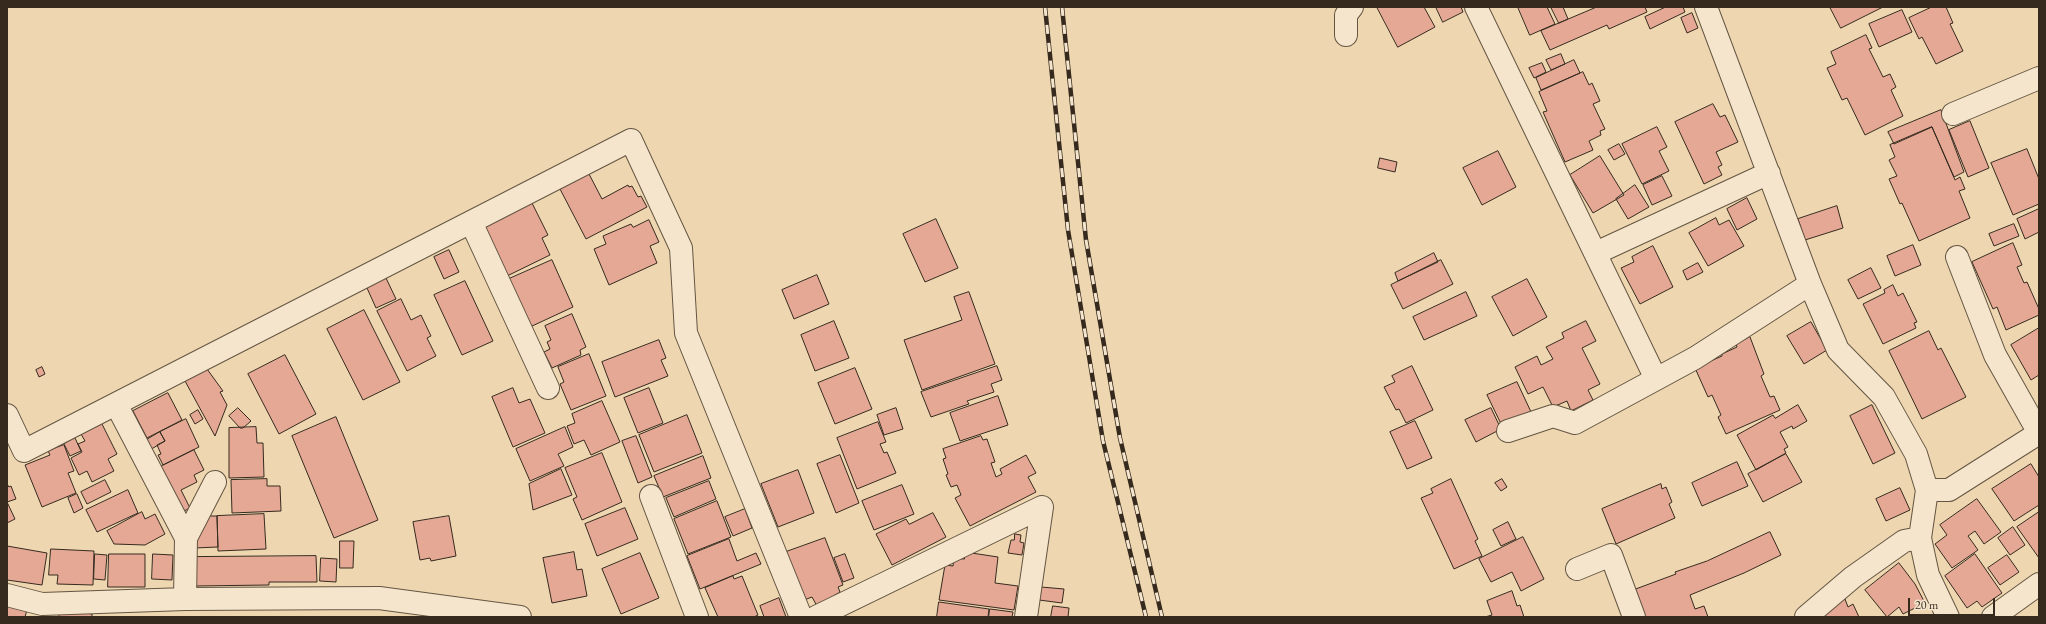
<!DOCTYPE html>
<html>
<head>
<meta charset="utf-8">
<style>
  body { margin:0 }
  #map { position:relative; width:2046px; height:624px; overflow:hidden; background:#eed7b0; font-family:"EB Garamond",serif }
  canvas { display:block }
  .frame { position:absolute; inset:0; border:8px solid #362a1f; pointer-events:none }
  .scale { position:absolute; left:1908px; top:598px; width:87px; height:18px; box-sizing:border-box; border:2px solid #362a1f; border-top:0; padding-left:5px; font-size:12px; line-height:14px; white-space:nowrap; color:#362a1f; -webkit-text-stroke:3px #f4e5cc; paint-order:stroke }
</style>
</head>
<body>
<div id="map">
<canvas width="2046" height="624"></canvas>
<div class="frame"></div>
<div class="scale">20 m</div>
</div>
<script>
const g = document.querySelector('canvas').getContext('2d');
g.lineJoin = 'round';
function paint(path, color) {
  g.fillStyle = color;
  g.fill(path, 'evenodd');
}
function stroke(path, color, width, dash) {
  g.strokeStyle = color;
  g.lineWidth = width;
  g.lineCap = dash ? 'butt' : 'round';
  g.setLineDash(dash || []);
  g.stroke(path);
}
const building = new Path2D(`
  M1377,7H1424L1435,27L1398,47Z
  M1436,7H1461L1463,12L1443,22Z
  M1518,7H1547L1555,24L1530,35Z
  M1551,7H1563L1568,19L1559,23Z
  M1597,7H1645L1647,12L1609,29L1607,25L1550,50L1541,31Z
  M1666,7H1683L1685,12L1650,29L1645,17Z
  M1830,7H1883L1841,28Z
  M1932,7H1946L1953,23L1950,24L1963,51L1936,64L1922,37L1919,39L1909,18Z
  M1902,10L1912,32L1879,47L1869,24Z
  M1692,13L1698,28L1687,33L1681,18Z
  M1866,35L1872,48L1869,49L1883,77L1890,74L1896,87L1891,90L1903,116L1865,135L1847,98L1842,100L1827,68L1836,64L1831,52Z
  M1561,54L1565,64L1551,70L1546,60Z
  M1574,60L1580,73L1541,90L1536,78Z
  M1542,63L1546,72L1534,78L1529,68Z
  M1583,72L1589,85L1592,83L1600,101L1593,104L1605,129L1600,131L1601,135L1589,141L1593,150L1565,162L1543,112L1547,111L1539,92Z
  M1713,104L1720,117L1725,115L1738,142L1716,152L1722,165L1718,167L1722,175L1704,184L1675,122Z
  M1941,110L1964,172L1954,177L1932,127L1894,144L1888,132Z
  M1970,121L1989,168L1968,177L1949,130Z
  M1657,127L1667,147L1659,151L1669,171L1642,184L1622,144Z
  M1932,127L1955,180L1960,177L1965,189L1959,191L1970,218L1919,241L1902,203L1900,204L1889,179L1897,176L1889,160L1895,157L1890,145Z
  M1619,144L1625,154L1614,160L1608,150Z
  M2027,149L2039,179V204L2013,215L1991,163Z
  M1498,151L1516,187L1482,205L1463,168Z
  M1600,156L1624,195L1593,213L1570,175Z
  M1380,158L1397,162L1395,172L1378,168Z
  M589,174L602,199L628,185L629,187L632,186L638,197L641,196L647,207L586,239L560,189Z
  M1662,176L1672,196L1652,205L1643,185Z
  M1635,185L1649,207L1628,219L1616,199Z
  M1747,198L1757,219L1737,230L1727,209Z
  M532,203L548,235L542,238L550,255L507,276L483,223L504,217Z
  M1837,206L1843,228L1805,240L1798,219Z
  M2039,209V232L2025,239L2017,219Z
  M1716,218L1719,225L1729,220L1744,246L1708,266L1689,233Z
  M936,219L958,268L925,282L903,234Z
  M649,220L659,242L650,246L657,263L609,285L594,249L606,244L603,236L631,224L633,227Z
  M2014,224L2019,236L1994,246L1989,234Z
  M2013,243L2022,265L2017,267L2024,283L2027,282L2039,309V315L2006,330L1997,307L1993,309L1972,262Z
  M1913,245L1921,265L1895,276L1887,256Z
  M1653,246L1673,287L1640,304L1621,268L1634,262L1632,257Z
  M449,250L459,272L444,279L434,257Z
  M1434,253L1438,262L1398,281L1395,273Z
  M552,260L573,307L530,327L509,279Z
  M1441,260L1453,284L1403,309L1391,285Z
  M1698,263L1703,272L1687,280L1683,271Z
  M1871,268L1881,288L1858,299L1848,280Z
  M817,275L829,304L794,319L782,290Z
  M386,278L396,299L376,308L367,288Z
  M1527,279L1547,317L1513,336L1492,297Z
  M465,281L493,341L462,355L434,295Z
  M1893,285L1898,296L1903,293L1917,322L1914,323L1916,328L1883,344L1863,304L1885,293L1884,290Z
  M969,292L995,364L922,390L904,340L962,320L954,297Z
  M1466,292L1477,316L1424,340L1413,317Z
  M401,299L411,320L421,315L431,336L427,338L436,356L407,371L377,311Z
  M364,310L400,382L363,400L327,329Z
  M572,314L586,347L580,350L581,355L552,368L544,352L550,349L547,342L551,340L545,326Z
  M834,321L849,358L815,371L801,335Z
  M1586,321L1596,341L1582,348L1600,384L1588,390L1593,400L1571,411L1567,401L1553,407L1543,387L1528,394L1515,367L1537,356L1541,365L1553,359L1546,347L1564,338L1562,333Z
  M1811,322L1827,350L1804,364L1787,336Z
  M2039,328V375L2031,380L2011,345Z
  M1929,331L1938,350L1941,348L1966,397L1922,419L1889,351Z
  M1750,337L1764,374L1761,376L1770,397L1774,396L1780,410L1726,434L1718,417L1721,415L1712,395L1708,397L1695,368L1722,356V354L1737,347L1736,344Z
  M659,340L666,358L661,360L668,376L615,397L602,362Z
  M589,354L606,396L571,410L560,384L564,382L558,367Z
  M285,355L316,414L279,434L248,374Z
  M997,366L1002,380L991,384L994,392L967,401L969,404L931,417L921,392Z
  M1412,366L1433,410L1406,423L1399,409L1396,410L1384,387L1395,382L1392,376Z
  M42,367L45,374L39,377L36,370Z
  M855,368L872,409L835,424L818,383Z
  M207,369L223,391L220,392L227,405L215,436L185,381Z
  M1517,382L1532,414L1503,428L1487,395Z
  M513,388L519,403L530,399L545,433L513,447L492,397Z
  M649,388L663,423L638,433L624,398Z
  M168,393L182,420L147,438L133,411Z
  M998,396L1008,425L960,441L950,413Z
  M602,401L620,442L591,455L584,440L574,444L567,426L575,423L572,414Z
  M1798,405L1807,421L1793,429L1792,426L1780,432L1788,447L1784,449L1786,453L1756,470L1737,435L1773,415L1775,418Z
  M1872,405L1895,453L1873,464L1850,416Z
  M238,408L251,421L243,428H240L229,416Z
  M896,408L903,429L884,435L877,415Z
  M1491,408L1501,429L1476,442L1465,420Z
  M198,410L203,419L195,424L190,415Z
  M687,415L702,453L654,472L639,435Z
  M336,417L378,520L334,538L292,436Z
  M186,419L199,447L163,465L158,455L161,454L157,445L165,441L160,432Z
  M1415,421L1432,458L1407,469L1390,432Z
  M878,422L886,442L880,444L884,453L887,452L896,473L857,489L837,438Z
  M102,424L117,454L108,459L114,471L92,482L87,471L79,475L71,458L82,452L78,444L85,441L81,434Z
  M256,427L257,443H263L264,477L229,478V428Z
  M565,427L573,447L558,454L564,466L530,481L516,449Z
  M160,432L165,441L148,451L143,442Z
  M636,436L652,477L638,483L622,441Z
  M981,436L983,440L987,439L995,462L991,463L996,477L1002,474L1000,469L1026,455L1036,473L1028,477L1036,492L970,526L955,498L961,495L957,485L951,487L946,475L948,474L943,459L946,458L943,449Z
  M75,438L81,451L70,456L64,444Z
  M64,445L74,471L68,473L76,493L42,507L25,465L50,455L48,451Z
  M194,450L204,470L194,475L197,482L181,490L190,508L182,512L160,467Z
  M602,453L622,502L582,520L573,499L577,497L565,468Z
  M1786,454L1802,482L1763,502L1748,474Z
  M840,455L859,503L836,513L817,464Z
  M703,456L711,478L663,497L654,476Z
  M1737,462L1748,486L1702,506L1692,483Z
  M2031,464L2039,477V505L2014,521L1992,489Z
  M561,469L572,495L533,510L529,484Z
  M798,470L814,513L778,527L761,484Z
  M267,479V486H280L281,511L232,513L231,480Z
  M1451,479L1478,539L1475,541L1482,556L1454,569L1421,498L1433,493L1431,489Z
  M1502,479L1507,487L1501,491L1495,483Z
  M105,480L111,492L87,504L81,492Z
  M709,481L716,499L674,517L666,498Z
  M7,484L9,487L11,486L16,499L7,502L15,519L7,523Z
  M1661,484L1662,489L1666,487L1672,502L1669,504L1675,518L1616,544L1602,509Z
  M902,485L914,514L874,530L862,501Z
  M1900,488L1910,510L1886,521L1876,499Z
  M128,490L138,513L97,532L86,510Z
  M77,494L83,508L74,513L68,498Z
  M1977,499L2001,532L1984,544L1975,531L1968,536L1978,550L1952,568L1935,544L1947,535L1940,525Z
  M717,501L731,537L688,554L674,519Z
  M625,508L638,539L597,556L585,524Z
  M745,509L752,528L733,536L725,517Z
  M142,512L145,519L155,514L165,534L145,545L114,544L107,531Z
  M2039,512V558L2017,527Z
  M933,513L946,537L892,565L876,534L906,519L909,524Z
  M264,514L266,549L218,551L217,516Z
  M206,516H217L218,547L194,548V543Z
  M449,516L456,556L431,561L430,558L420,560L413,522Z
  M1508,522L1516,539L1501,546L1493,530Z
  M2013,527L2025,545L2010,555L1998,538Z
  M1770,532L1781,555L1744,573L1690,595L1695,609L1704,606L1708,617H1643L1633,590L1676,574L1675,572L1707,561Z
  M1015,534L1021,535L1020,542L1024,543L1022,555L1008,553L1011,540H1014Z
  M1523,537L1544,579L1521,591L1512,572L1491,582L1479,559Z
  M825,538L843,585L838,587L840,592L817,606L812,597L804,600L786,552Z
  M729,539L737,561L756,553L761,564L700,589L687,556Z
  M340,541H354L353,568H340Z
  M7,546L47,553L42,585L7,580Z
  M51,549L94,551L93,585L57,584L58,575H49Z
  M574,552L577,570L582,569L587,596L552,603L543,558Z
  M965,552L998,557L995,583L1018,586L1014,610L939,600L945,565L953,566L954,558L964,559Z
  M640,553L659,598L621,614L602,569Z
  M95,554L107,555L105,580L94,579Z
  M109,554H145V587H108Z
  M153,554L173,555L172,580L152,579Z
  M845,554L854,578L843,582L834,558Z
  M1975,554L2002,593L1982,607L1977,601L1967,608L1945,576Z
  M2007,555L2019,572L2000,585L1988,568Z
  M316,556L317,582H269V585L195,586V557Z
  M321,558L337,559L336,582L320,581Z
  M1899,563L1915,584L1925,603L1903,614L1899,607L1887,617L1865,590Z
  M733,576L734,579L742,576L758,615L754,617H718L705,588Z
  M1041,587L1064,589L1062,603L1039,600Z
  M1512,591L1517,606L1520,605L1524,617H1485L1492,615L1487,601Z
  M779,598L786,617H764L760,606Z
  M1845,599L1848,607L1853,604L1859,617H1822L1821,616Z
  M7,601L28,606L25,617H7Z
  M939,602L989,609L988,617H937Z
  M1053,606L1069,608L1068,617H1051Z
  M61,608L92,614V617H59Z
  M990,609L1013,612L1012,617H989Z`);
const minor = new Path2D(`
  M1476,7L1656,379
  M1706,7L1810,284L1838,350L1884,397L1916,454L1927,490L1920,538L1928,575L1948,617
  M1346,35V15L1352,7
  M1953,114L2039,78
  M471,222L548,388
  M1596,253L1769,173
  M1957,257L1995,355L2039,433
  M116,404L186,538L185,599
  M7,415L24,451L631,140L681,248L686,333L801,617
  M1508,431L1553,416L1575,423L1695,358L1810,284
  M1927,490H1949L2039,433
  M651,496L697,617
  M186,538L215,482
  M1577,569L1611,555L1634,617
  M7,595L42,604L185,599L379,598L520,617
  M816,617L1042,507L1026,617
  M1806,617L1853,577L1904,541L1920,538
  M1993,617L2039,584`);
const rail = new Path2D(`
  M1045,7L1068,230L1103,441L1146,617
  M1062,7L1086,240L1120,438L1162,617`);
paint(building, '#e4a894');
stroke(building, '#362a1f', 1);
stroke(minor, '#645543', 24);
stroke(minor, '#f4e5cc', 22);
stroke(rail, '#362a1f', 4.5);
stroke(rail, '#f4e5cc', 3, [9]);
</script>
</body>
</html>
